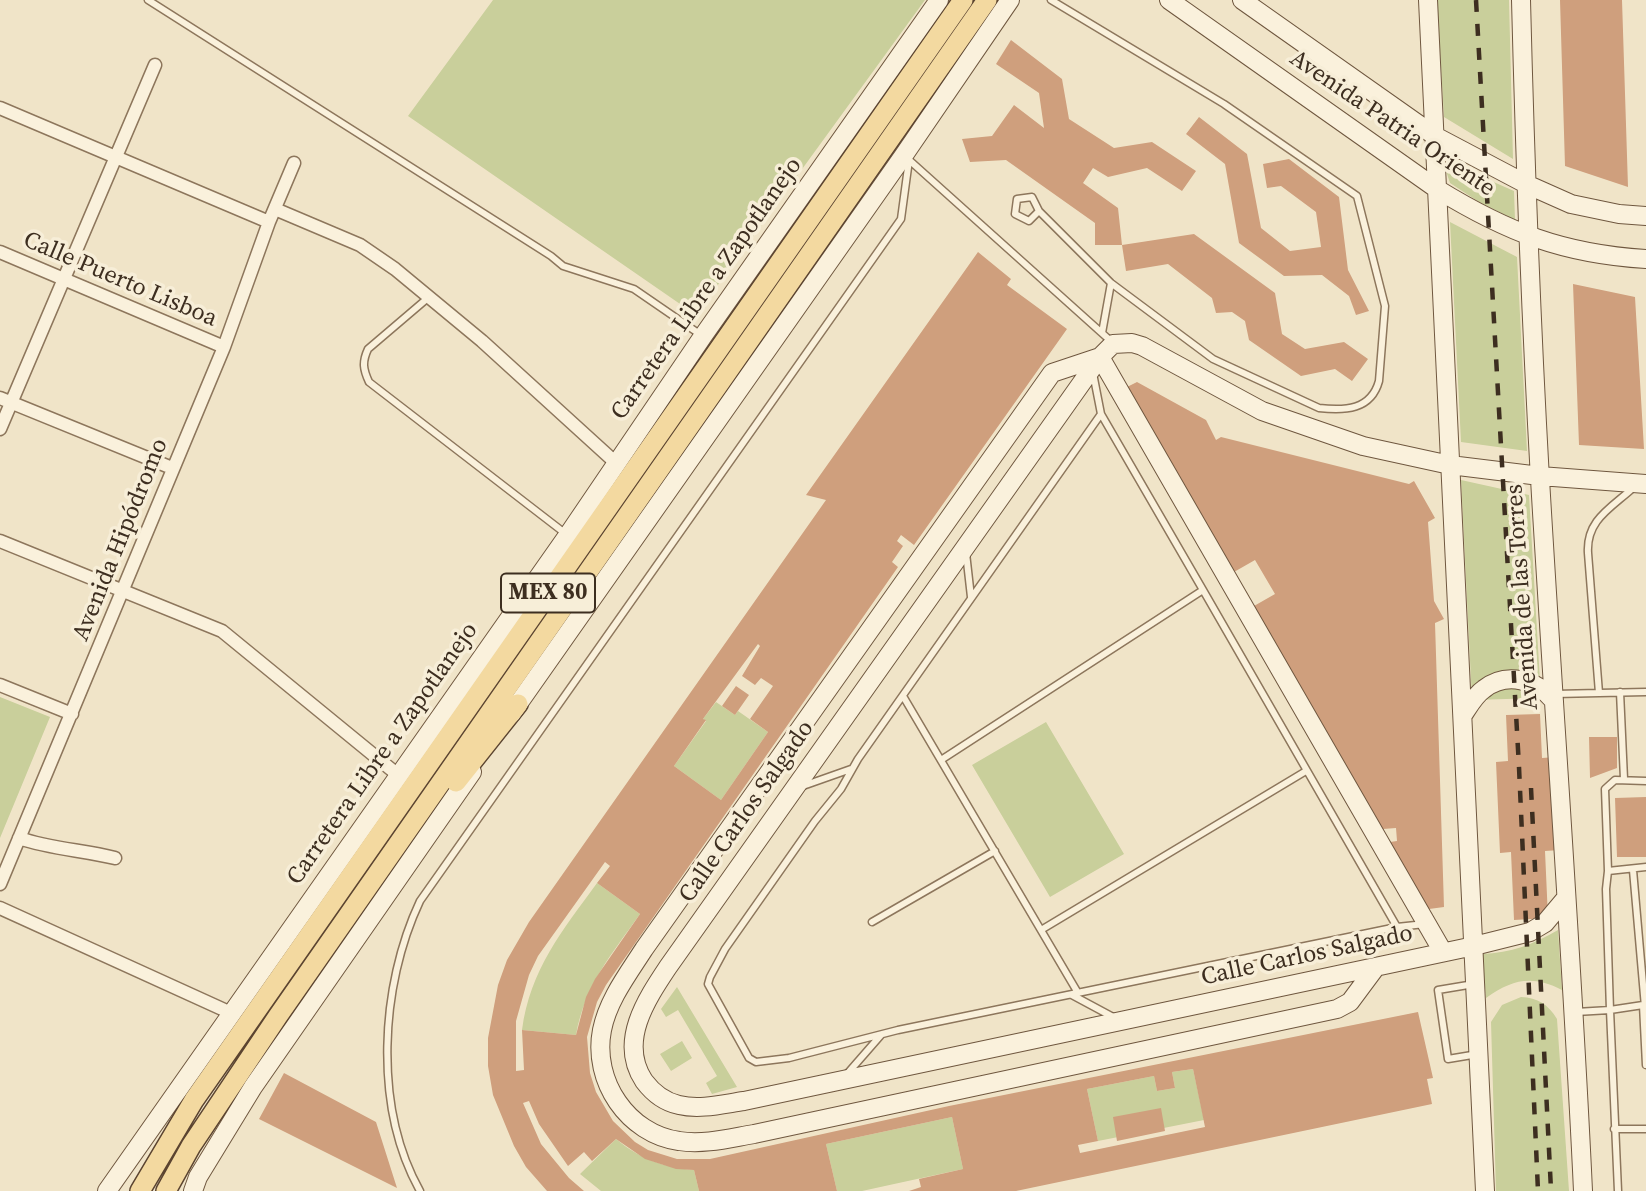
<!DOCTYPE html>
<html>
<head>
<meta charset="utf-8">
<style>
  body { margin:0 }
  canvas { display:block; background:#f0e4c8 }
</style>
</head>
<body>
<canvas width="1646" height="1191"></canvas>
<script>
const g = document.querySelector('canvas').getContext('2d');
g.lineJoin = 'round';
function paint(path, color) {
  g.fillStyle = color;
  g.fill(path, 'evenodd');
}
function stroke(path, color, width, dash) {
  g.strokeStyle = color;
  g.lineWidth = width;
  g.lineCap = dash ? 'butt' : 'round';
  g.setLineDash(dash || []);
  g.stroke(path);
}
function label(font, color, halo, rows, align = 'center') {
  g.font = font + ' "Source Serif 4",serif';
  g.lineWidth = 7;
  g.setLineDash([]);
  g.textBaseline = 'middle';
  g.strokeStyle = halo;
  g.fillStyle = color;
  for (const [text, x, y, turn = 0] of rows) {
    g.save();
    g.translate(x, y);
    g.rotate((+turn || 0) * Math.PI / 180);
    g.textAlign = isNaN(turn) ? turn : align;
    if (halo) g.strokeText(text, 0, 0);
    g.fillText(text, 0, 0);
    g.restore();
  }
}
const green = new Path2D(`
  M493,0H925L696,315L408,116Z
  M1437,0H1509L1513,159L1444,117Z
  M1458,162L1489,180L1514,191L1515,220L1479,202L1450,183L1446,171L1451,165Z
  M1450,222L1517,257L1527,451L1461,442Z
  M1461,480L1529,495L1541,698L1472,700Z
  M0,697L50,717L0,838Z
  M716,702L735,715L738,711L768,732L721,800L674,766L706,721L703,719Z
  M1046,722L1124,854L1050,897L972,765Z
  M597,883L640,914C611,955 585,985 576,1035L522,1030C530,970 562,931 597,883Z
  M1558,930L1562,990C1532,975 1513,979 1486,998L1482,954C1511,953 1534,944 1558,930Z
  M677,987L737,1087L712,1094L706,1083L717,1076L678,1010L666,1017L661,1009Z
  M1521,997C1538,998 1548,1004 1557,1019L1569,1191H1496L1491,1022L1502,1005Z
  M682,1041L692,1058L671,1071L660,1054Z
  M1193,1069L1204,1120L1098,1141L1087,1089L1154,1076L1157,1091L1175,1088L1172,1072Z
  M952,1117L963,1169L862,1191H837L826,1144Z
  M616,1139C640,1159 663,1167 694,1170L699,1191H601L580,1174Z`);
const building = new Path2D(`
  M1560,0H1622L1628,187L1565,166Z
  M1011,40L1062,79L1069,119L1114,148L1152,142L1196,171L1182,191L1147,168L1108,177L1093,168L1083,183L1118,208L1122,245L1194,234L1275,293L1282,334L1305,349L1344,342L1368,359L1352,381L1335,369L1301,376L1249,340L1245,321L1232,312L1216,313L1212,298L1168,264L1126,271L1122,245H1095V223L1006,160L970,162L962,139L992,136L1014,105L1044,128L1039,93L996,64Z
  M1199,117L1247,154L1261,228L1290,251L1321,247L1316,212L1281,186L1267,188L1263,164L1289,159L1339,197L1348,270L1369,311L1356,315L1349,296L1322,275L1284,276L1239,243L1225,164L1186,134Z
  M978,252L1011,279L1007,285L1067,329L914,545L901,535L897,541L903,546L892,562L898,567L606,985L597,1002L587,1037L590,1073L596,1092L613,1121L635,1142L648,1150L677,1159H710L949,1106L1418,1012L1433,1078L1427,1079L1432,1104L1016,1191H909L921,1187L919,1179L963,1169L952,1117L826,1144L837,1191H699L694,1170L676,1169L645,1159L616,1139L592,1161L584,1152L568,1166L539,1124L529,1101L523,1103L541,1144L569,1178L584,1191H547L526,1167L514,1146L493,1095L488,1066V1038L498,985L507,960L529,922L826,500L806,495ZM758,644L760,646L742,676L755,685L761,678L773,686L750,719L768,732L721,800L674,766L706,720L703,719ZM605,862L610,866L597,883L640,914L595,979L586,997L576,1035L522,1030L524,1070L516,1071V1021L529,975L538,956ZM1193,1069L1205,1127L1080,1153L1078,1145L1098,1141L1087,1089L1154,1076L1157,1091L1175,1088L1172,1072Z
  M1573,284L1635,297L1644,449L1579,445Z
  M1137,382L1206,420L1216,440L1221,437L1409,484L1414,481L1435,518L1428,522L1434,601L1444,619L1435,623L1444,907L1429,909L1390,842L1397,841L1396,828L1383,829L1254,606L1275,594L1255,560L1234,572L1127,387Z
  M736,686L749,695L735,715L722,706Z
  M1540,714L1542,758L1556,757L1560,850L1545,851L1548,918L1514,920L1511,852L1500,853L1496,762L1508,761L1506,715Z
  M1589,737H1617V768L1590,778Z
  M1646,797V857H1617L1615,798Z
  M284,1073L376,1122L397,1188L259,1119Z
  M1161,1108L1165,1131L1117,1141L1113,1117Z`);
const lane = new Path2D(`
  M148,0L551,256L563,266L634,289L701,335
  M908,159L1113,343
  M1039,211L1029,221L1015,214L1017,199L1032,197L1039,211L1111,283L1213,359L1319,408C1345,411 1371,410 1379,381L1385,306L1357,196L1224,104L1051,0
  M429,297L368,349C362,362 363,369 369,382L566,534
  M1102,333L1111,283
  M1093,373L1101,414
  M1633,488C1611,508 1586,520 1588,553L1599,693L1646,692
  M966,553L971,597
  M1203,590L1397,927
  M1620,692L1624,779
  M1555,694L1599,693
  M903,696L1078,993
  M941,760L1203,590L1101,414L858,759L841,789L815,821L725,949L710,977L708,984L749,1058L756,1062L789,1058L898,1030L1397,927L1425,924
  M800,787L851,769
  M1646,867L1608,871L1606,889L1610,1010L1643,1005L1646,1065
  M1633,870L1645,1007
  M1608,871L1605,789L1615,780L1646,781
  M872,922L995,851
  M1041,930L1306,771
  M1474,984L1438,990L1448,1059L1478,1054
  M1072,995L1113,1017
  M1576,1012L1610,1010L1618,1191
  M847,1074L881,1035
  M1614,1129H1646
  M420,1191C373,1107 380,986 420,901L901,219L909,160`);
const street = new Path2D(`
  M0,108L269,222
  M275,209L360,245L395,269L482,341L616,463
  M0,252L224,347
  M0,398L172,468
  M0,429L155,65
  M0,541L222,631L398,775
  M0,685L72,714
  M19,838C51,849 83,850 115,858
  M0,884L224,347L269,222L294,163
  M0,908L231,1013`);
const secondary = new Path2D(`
  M1169,0L1437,189C1507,232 1563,254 1646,259
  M1242,0L1435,136L1526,184L1571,204L1619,214L1646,216
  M1428,0L1485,1191
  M1521,0C1525,160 1531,319 1540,479C1554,716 1572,954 1583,1191
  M511,714L904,155L1010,0
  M1463,715C1469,706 1475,695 1484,689C1507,671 1537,680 1554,701
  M1566,898L1545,923L1530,932L1474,946L744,1101C723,1104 700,1110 679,1105C665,1102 653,1093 644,1081C618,1042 646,1000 668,967L1100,357L1113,344L1132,343L1142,346L1262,411L1363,446L1450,465L1540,476L1646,484
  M1376,967L1350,1002L1337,1009L754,1134C730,1138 704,1145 679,1141C628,1134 592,1081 602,1030C608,1000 628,974 644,949L1052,373L1100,357L1443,952
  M107,1191L568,535L703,336L939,0
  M193,1191L198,1177L253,1087L472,772`);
const primary = new Path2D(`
  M456,782L518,704
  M140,1191L194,1100L963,0
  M166,1191L191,1146L278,1016L987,0`);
const rail = new Path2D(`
  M1476,0L1519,767L1538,1191
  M1531,788L1551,1190`);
const shields = [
  [548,593,94]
];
const shieldNames = [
  ["MEX 80",548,593]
];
const streetNames = [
  ["Avenida Patria Oriente",1392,124,34],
  ["Calle Puerto Lisboa",120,280,23],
  ["Carretera Libre a Zapotlanejo",707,289,-55],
  ["Avenida Hipódromo",121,540,-68],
  ["Avenida de las Torres",1523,597,-94],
  ["Carretera Libre a Zapotlanejo",383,754,-55],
  ["Calle Carlos Salgado",747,812,-55],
  ["Calle Carlos Salgado",1307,956,-12]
];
paint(green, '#c9cf9b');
paint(building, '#cf9f7d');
stroke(lane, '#8d765c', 9);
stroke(street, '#8d765c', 15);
stroke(secondary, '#6f573f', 20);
stroke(primary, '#5b4430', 22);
stroke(lane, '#faf1dc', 6);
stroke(street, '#faf1dc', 12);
stroke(secondary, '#faf1dc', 18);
stroke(primary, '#f3d9a0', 19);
stroke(rail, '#3d2e20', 4.5, [12, 12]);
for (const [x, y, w] of shields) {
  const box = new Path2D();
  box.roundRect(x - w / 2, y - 19.5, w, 39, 5);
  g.fillStyle = '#f7eed8';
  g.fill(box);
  stroke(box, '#3d2e20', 2);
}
label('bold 23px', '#3d2e20', null, shieldNames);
label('24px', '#3d2e20', '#f7eed8', streetNames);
</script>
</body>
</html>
